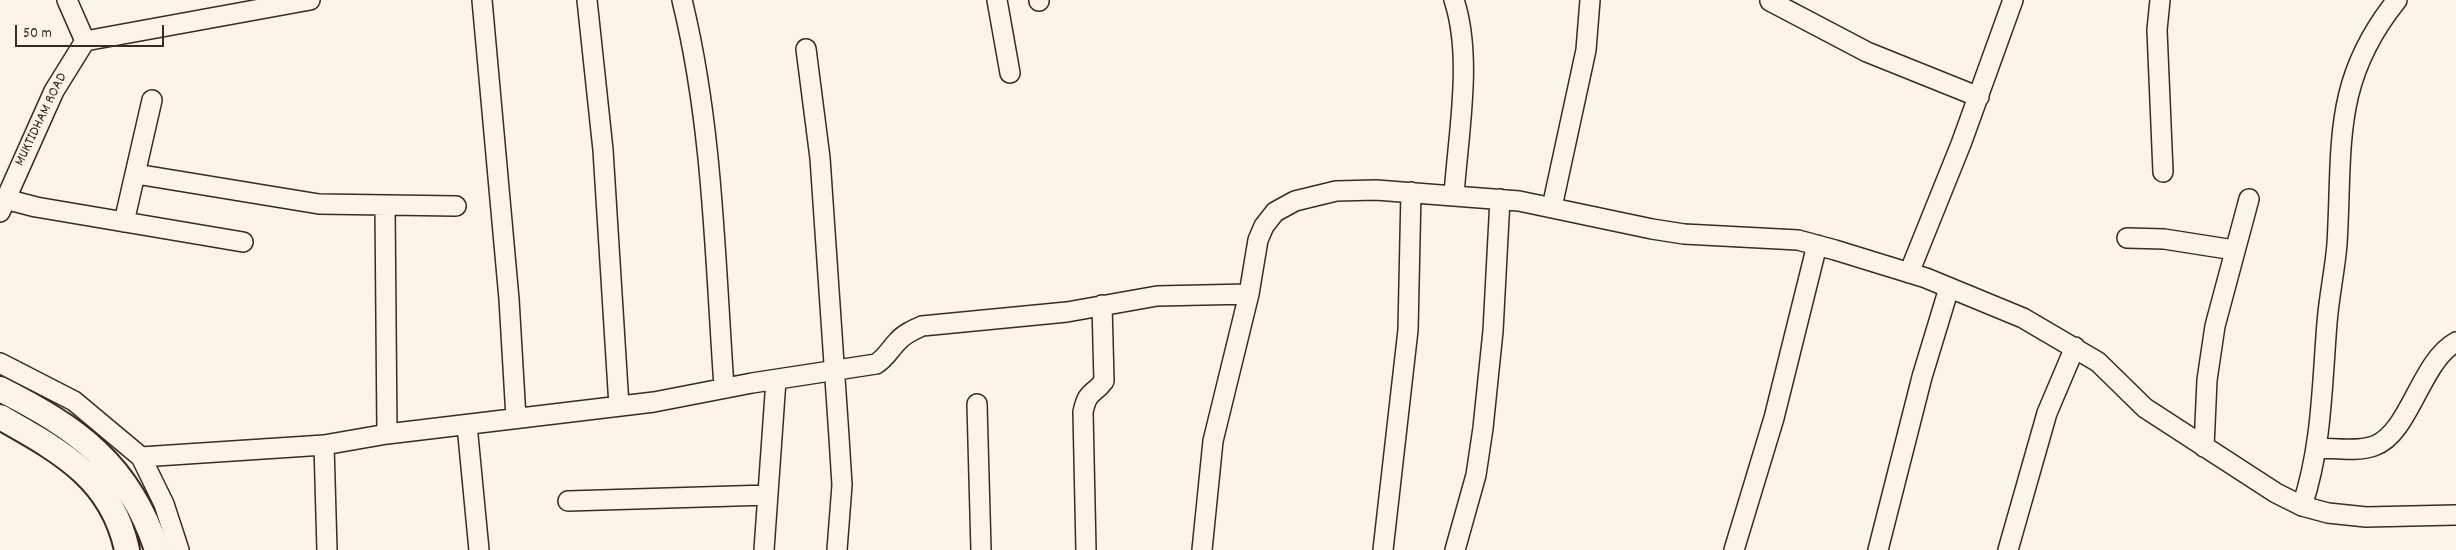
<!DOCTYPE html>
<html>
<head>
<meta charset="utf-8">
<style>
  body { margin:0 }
  #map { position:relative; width:2456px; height:550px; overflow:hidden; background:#fcf5e5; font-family:Dekko,sans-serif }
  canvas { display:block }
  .scale { position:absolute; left:15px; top:25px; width:149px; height:22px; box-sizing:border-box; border:2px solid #3b2a1e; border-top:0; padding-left:6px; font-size:15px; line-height:18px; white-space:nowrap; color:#3b2a1e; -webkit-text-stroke:4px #fcf5e5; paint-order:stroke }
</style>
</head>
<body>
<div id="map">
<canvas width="2456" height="550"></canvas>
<div class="scale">50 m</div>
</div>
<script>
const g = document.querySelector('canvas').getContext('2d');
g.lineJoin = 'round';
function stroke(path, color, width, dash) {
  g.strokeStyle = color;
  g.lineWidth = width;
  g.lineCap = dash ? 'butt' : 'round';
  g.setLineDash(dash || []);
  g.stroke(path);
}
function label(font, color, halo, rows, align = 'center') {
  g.font = font + ' Dekko,sans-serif';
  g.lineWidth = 4;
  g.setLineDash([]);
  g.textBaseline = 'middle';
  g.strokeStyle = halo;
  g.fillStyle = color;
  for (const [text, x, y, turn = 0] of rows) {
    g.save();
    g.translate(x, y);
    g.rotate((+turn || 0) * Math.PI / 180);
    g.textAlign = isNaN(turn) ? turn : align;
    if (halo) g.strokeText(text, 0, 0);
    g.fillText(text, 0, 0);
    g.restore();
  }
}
const minor = new Path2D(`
  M67,0L85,41
  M482,0L509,299L516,418
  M587,0L603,150L619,406
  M682,0C713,126 715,259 724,387
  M997,0L1010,73
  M1039,0V1
  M2160,0L2157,30L2163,172
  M1770,1L1867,52L1979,97
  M806,49L820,158L839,437L842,485L837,550
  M136,174L319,204L456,206
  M1454,195C1458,135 1473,57 1454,0
  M5,199L36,207L243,242
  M385,206L387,434
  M1552,207L1586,50L1590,0
  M0,212L54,91L85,41L310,0
  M124,222L152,100
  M2127,238L2164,239L2234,250
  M1909,273L1961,144L2013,0
  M0,363L74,401L141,457L164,504L179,550
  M977,404L981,550
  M467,425L479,550
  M324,445L327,550
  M2204,447L2207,380L2215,326L2249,199
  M2316,448C2334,448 2357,452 2374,446C2410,433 2420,362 2456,342
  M141,457L324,445L387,434L654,402L752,383L876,364C886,358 890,349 898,341C904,334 913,330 922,326L1067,312L1157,296L1249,294
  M568,501L768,495
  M2302,506C2322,447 2322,384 2327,323C2329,296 2335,270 2337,244C2343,146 2331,82 2397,0
  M764,550L776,380
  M1086,550L1083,412C1088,389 1093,396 1104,381L1102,305
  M1202,550L1213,441L1249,294L1258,240L1264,226L1275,212L1295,201L1336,191L1376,190L1519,201L1652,229L1684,234L1798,240L1835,250L1926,278L2023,318L2098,362L2145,408L2276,493L2302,506L2328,513L2366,517L2456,515
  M1383,550L1408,330L1411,192
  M1455,550L1476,475L1483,428L1493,331L1500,199
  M1734,550L1774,418L1817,245
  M1878,550L1922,377L1949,288
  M2008,550L2047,413L2075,347`);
const major = new Path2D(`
  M0,389C77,428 129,464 157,550
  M0,417C60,451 112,478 127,550`);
const streetNames = [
  ["MUKTIDHAM ROAD",42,120,-64]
];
stroke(minor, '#3b2a1e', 22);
stroke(major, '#3b2a1e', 28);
stroke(minor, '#fcf5e5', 19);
stroke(major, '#fcf5e5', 24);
label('15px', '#3b2a1e', '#fcf5e5', streetNames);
</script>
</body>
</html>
